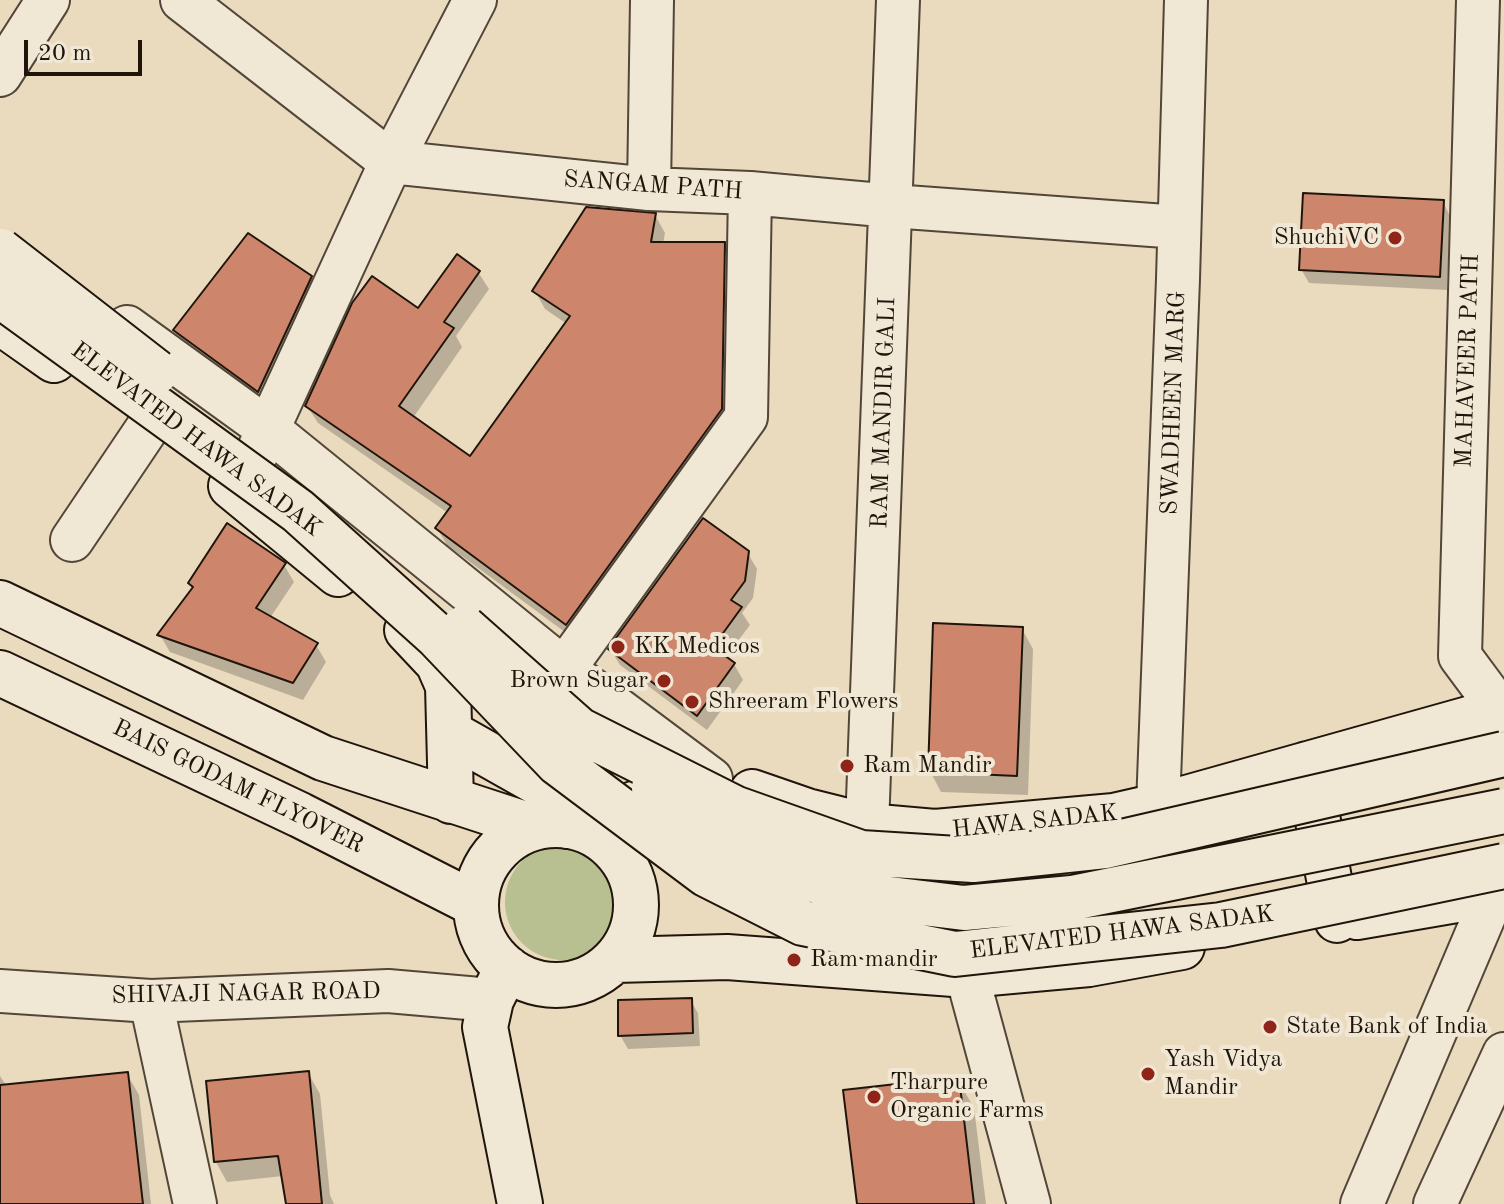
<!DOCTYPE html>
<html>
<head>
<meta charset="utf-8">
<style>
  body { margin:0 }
  #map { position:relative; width:1504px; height:1204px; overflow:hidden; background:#eadabe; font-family:"Old Standard TT",serif }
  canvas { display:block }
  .scale { position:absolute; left:24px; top:40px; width:118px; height:36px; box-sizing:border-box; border:4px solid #1f150b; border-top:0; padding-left:10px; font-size:24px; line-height:28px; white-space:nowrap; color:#1f150b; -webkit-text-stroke:6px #f1e7d5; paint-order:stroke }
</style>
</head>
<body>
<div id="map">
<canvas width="1504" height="1204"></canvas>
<div class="scale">20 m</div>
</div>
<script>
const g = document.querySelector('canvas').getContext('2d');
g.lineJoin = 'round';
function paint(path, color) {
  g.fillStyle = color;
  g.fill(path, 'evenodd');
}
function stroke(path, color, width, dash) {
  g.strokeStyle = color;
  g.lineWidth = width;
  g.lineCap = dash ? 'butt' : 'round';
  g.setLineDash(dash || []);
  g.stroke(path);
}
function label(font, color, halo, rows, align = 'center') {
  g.font = font + ' "Old Standard TT",serif';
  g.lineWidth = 8;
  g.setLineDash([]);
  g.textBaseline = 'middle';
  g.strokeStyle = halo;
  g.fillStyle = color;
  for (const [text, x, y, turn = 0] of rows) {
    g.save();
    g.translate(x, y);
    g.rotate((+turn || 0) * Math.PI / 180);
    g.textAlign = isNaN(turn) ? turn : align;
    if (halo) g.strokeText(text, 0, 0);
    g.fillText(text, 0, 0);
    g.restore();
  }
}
const green = new Path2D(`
  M505 902a58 58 0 1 1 116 0a58 58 0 1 1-116 0Z`);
const shadow = new Path2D(`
  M1443,202L1450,216L1447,290L1309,283L1301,269Z
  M655,215L665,233L663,244H724L734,262L731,427L577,641L447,545L437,528L448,513L318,423L307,406L418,310L478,272L489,289L456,336L462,347L413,418L471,458L567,324L545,309L535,291Z
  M311,277L318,291L266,404L183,344L175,331Z
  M747,552L757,569L753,598L742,613L750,625L725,658L734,664L743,680L707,730L620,665L610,649Z
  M284,565L294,582L270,618L316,645L326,662L303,700L170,652L160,635L193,589L190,583Z
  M1022,629L1033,649L1028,795L941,792L930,771Z
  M690,1000L698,1013L700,1046L628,1049L620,1035Z
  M308,1073L320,1094L330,1195L334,1204H288L283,1176L227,1182L216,1162Z
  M127,1074L139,1095L151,1204H0V1076L7,1087Z
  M958,1080L974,1108L986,1204H859Z`);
const building = new Path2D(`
  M1303,193L1444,200L1440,277L1299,270Z
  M586,207L656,213L651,242H725L722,409L566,625L435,528L451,506L305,406L352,303L372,276L418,308L457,254L480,271L444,322L454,328L399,406L470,456L570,316L532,291Z
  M248,233L312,276L258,392L173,330Z
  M703,518L749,551L745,581L731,600L742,607L713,647L735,663L697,716L608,649Z
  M227,523L286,563L256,608L318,643L293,683L157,635L193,587L188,583Z
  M933,623L1023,627L1017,776L928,772Z
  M692,998L693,1033L618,1036V1000Z
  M309,1071L322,1204H286L278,1156L214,1162L206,1081Z
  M128,1072L143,1204H0V1085Z
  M959,1077L974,1204H857L843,1090Z`);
const street = new Path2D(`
  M182,0L391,162L649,189L750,193L892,206L1179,227
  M1478,0L1460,656L1500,710
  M0,75L48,0
  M649,189L652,0
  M127,327L268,429L564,669L711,779
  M257,453L391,162L475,0
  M72,540L148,427
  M537,673L564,669L746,417L750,193
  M1158,806L1178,279L1186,0
  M867,826L898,0
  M967,975L1029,1204
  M0,991L151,1001L388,991L491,1000
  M151,1001L195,1204
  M1362,1204L1494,893
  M1435,1204L1504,1054`);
const secondary = new Path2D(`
  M0,322L54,360
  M231,486L338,574
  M0,603L323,758L534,827
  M407,630L438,663L448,686L451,801
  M0,673L300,815L475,904
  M450,733L597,816
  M1307,764L1337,920
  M752,792L807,811L867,826L935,832L1114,816L1158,806L1504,709
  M476 905a80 80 0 1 1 160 0a80 80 0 1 1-160 0Z
  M567,826L652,798
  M1357,917L1504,892
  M616,960L727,957L967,975L1089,964L1182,947
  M507,968L491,1000L485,1027L520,1204`);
const secondaryBridge = new Path2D(`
  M0,251L156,372
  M0,295L298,511L438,637L558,763L706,874L803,923L955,954L1221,925L1504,866
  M464,628L579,730L734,808L861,853L973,860L1105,846L1504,754
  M654,788L734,851L857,895L964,908L1072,898L1504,811`);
const markers = [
  [1395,238,8,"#8f2418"],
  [618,647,8,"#8f2418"],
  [664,681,8,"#8f2418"],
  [692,702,8,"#8f2418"],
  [847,766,8,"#8f2418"],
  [794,960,8,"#8f2418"],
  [1270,1027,8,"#8f2418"],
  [1148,1074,8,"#8f2418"],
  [874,1097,8,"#8f2418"]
];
const streetNames = [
  ["SANGAM PATH",653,186,4],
  ["MAHAVEER PATH",1468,361,-88],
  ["SWADHEEN MARG",1174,403,-88],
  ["RAM MANDIR GALI",884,413,-88],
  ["ELEVATED HAWA SADAK",196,440,37],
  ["BAIS GODAM FLYOVER",238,787,26],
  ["HAWA SADAK",1035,822,-6],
  ["ELEVATED HAWA SADAK",1122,933,-7],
  ["SHIVAJI NAGAR ROAD",246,994,-1]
];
const poiNames = [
  ["ShuchiVC",1379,238,"right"],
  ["KK Medicos",634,647],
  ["Brown Sugar",648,681,"right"],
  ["Shreeram Flowers",708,702],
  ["Ram Mandir",863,766],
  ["Ram mandir",810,960],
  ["State Bank of India",1286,1027],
  ["Yash Vidya",1164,1060],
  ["Mandir",1164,1088],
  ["Tharpure",890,1083],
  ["Organic Farms",890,1111]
];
paint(green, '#b8bf90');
paint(shadow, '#0003');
paint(building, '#cd856b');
stroke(building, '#1f150b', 2);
stroke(street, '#524638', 46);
stroke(secondary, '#1f150b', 48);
stroke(street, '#f1e7d5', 42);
stroke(secondary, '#f1e7d5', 44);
stroke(secondaryBridge, '#1f150b', 48, []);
stroke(secondaryBridge, '#f1e7d5', 44);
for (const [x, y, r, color] of markers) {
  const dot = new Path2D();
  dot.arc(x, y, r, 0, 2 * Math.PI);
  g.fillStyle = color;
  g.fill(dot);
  stroke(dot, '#f1e7d5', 3);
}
label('24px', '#1f150b', '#f1e7d5', streetNames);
label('24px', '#1f150b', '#f1e7d5', poiNames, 'left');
</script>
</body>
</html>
